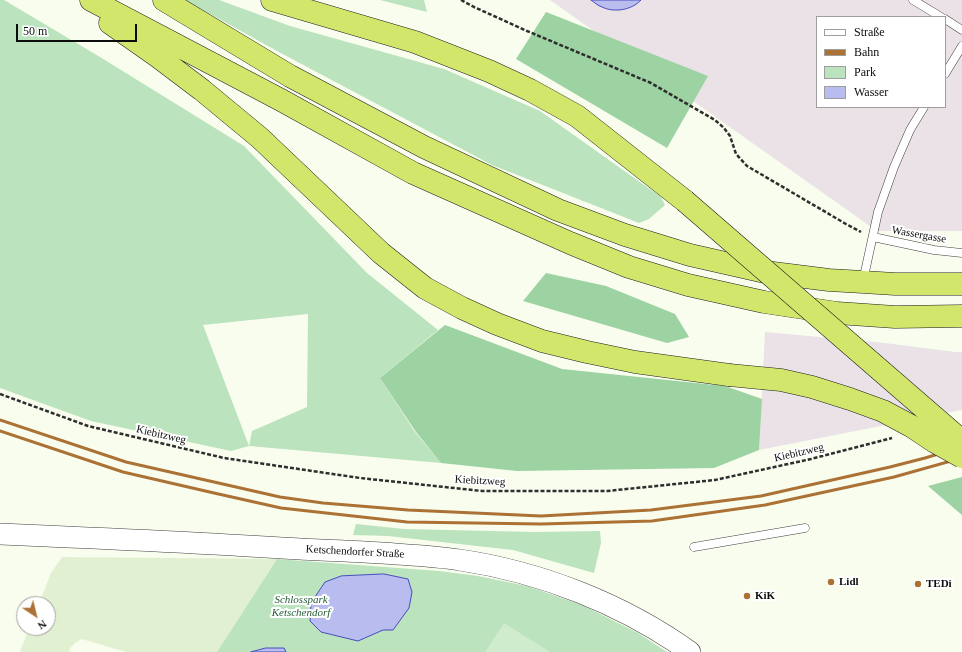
<!DOCTYPE html>
<html>
<head>
<meta charset="utf-8">
<style>
  body { margin:0 }
  #map { position:relative; width:962px; height:652px; overflow:hidden; background:#f8fdee; font-family:Georgia,serif }
  canvas { display:block }
  .legend { position:absolute; left:816px; top:16px; width:130px; height:92px; box-sizing:border-box; background:#fff; border:1px solid #9e9e9e; margin:0; padding:5px 7px; list-style:none; font-size:12px; color:#0c0c0c }
  .legend li { display:flex; align-items:center; gap:8px; height:20px }
  .legend b { width:20px; border:1px solid #9e9e9e }
  .north { position:absolute; left:16px; top:596px; width:40px; height:40px; box-sizing:border-box; background:#fff; border:1px solid #9e9e9e; border-radius:50%; rotate:145deg; font-size:11px; font-weight:700; line-height:16px; text-align:center; color:#0c0c0c }
  .north::after { content:''; display:block; margin:auto; width:14px; height:18px; background:#ac7235; clip-path:polygon(50% 0,100% 100%,50% 72%,0 100%) }
  .scale { position:absolute; left:16px; top:24px; width:121px; height:18px; box-sizing:border-box; border:2px solid #0c0c0c; border-top:0; padding-left:5px; font-size:12px; line-height:14px; white-space:nowrap; color:#0c0c0c; -webkit-text-stroke:3px #fff; paint-order:stroke }
</style>
</head>
<body>
<div id="map">
<canvas width="962" height="652"></canvas>
<ul class="legend">
<li><b style="height:5px;background:#fff"></b>Straße</li>
<li><b style="height:5px;background:#ac7235"></b>Bahn</li>
<li><b style="height:11px;background:#bbe3bd"></b>Park</li>
<li><b style="height:11px;background:#b8bcef"></b>Wasser</li>
</ul>
<div class="north">N</div>
<div class="scale">50 m</div>
</div>
<script>
const g = document.querySelector('canvas').getContext('2d');
g.lineJoin = 'round';
function paint(path, color) {
  g.fillStyle = color;
  g.fill(path, 'evenodd');
}
function stroke(path, color, width, dash) {
  g.strokeStyle = color;
  g.lineWidth = width;
  g.lineCap = dash ? 'butt' : 'round';
  g.setLineDash(dash || []);
  g.stroke(path);
}
function label(font, color, halo, rows, align = 'center') {
  g.font = font + ' Georgia,serif';
  g.lineWidth = 4;
  g.setLineDash([]);
  g.textBaseline = 'middle';
  g.strokeStyle = halo;
  g.fillStyle = color;
  for (const [text, x, y, turn = 0] of rows) {
    g.save();
    g.translate(x, y);
    g.rotate((+turn || 0) * Math.PI / 180);
    g.textAlign = isNaN(turn) ? turn : align;
    if (halo) g.strokeText(text, 0, 0);
    g.fillText(text, 0, 0);
    g.restore();
  }
}
const industrial = new Path2D(`
  M550,0H962V231H877ZM817,17H945V107H817Z
  M765,332L885,343L955,352H962V410L759,450Z`);
const farmland = new Path2D(`
  M62,557L277,559L217,652H126L82,639L75,643L70,648L69,652H20L29,628H48V604H39L51,573Z`);
const green = new Path2D(`
  M0,0H4L100,57L244,146L367,273L438,330L380,378L415,432L441,463L249,446L231,451L91,421L0,388ZM308,314L307,407L252,431L249,446L203,325Z
  M185,0H219L290,26L444,69L540,111L661,197L665,205L649,219L639,223L492,165L277,51Z
  M380,0H424L427,12Z
  M356,524L404,529L534,532L600,531L601,543L594,573L513,550L388,536L353,535Z
  M277,559L439,571L478,576L527,586L582,605L638,633L667,652H217Z`);
const forest = new Path2D(`
  M546,12L708,76L667,148L516,59Z
  M546,273L606,286L675,314L689,337L667,343L523,301Z
  M445,325L562,369L725,386L762,399L759,450L714,468L517,471L441,463L416,432L380,378Z
  M962,477V515L928,486Z`);
const pitch = new Path2D(`
  M504,623L550,652H485Z`);
const water = new Path2D(`
  M591,0H641C632,10 614,13 602,7C598,6 594,2 591,0Z
  M384,574L408,579L412,592L409,608L393,630H383L358,641L321,632L310,621L311,603L325,582L341,576Z
  M266,648H284L286,652H251Z`);
const path = new Path2D(`
  M461,0L474,7L527,31L651,83L715,120L724,128L730,136L736,154L747,166L846,224L861,232
  M0,394L88,426L224,458L360,478L482,491H607L715,480L811,459L892,438`);
const service = new Path2D(`
  M913,0L941,17
  M945,19L962,30
  M945,74L962,46
  M873,237L934,250L962,253
  M863,281L878,212L894,167L910,130L924,107
  M694,547L805,528`);
const tertiary = new Path2D(`
  M0,534C94,538 188,542 282,548C315,550 348,551 382,553C408,555 434,556 460,560C541,572 623,604 690,652`);
const trunk = new Path2D(`
  M91,0L281,100L413,173L570,243L629,267L688,285L764,302L837,313L895,317L962,316
  M164,0L290,76L424,147L558,210L625,235L690,255L765,272L829,280L863,282L895,284H962
  M272,0L415,42L489,71L530,90L577,116L685,201
  M110,23L157,56L202,90L260,138L381,253L425,288L462,308L497,324L542,341L587,352L635,362L729,375`);
const rail = new Path2D(`
  M0,420L126,462L280,497L323,503L408,510L541,516L651,510L761,496L890,467L925,458L962,447
  M0,431L123,472L214,493L281,508L407,522L541,524L652,521L765,505L894,477L962,458`);
const trunkBridge = new Path2D(`
  M685,201L962,441
  M729,375L781,380L812,387L850,399L883,411L911,426L935,442L962,457`);
const markers = [
  [831,582,4,"#ac7235"],
  [918,584,4,"#ac7235"],
  [747,596,4,"#ac7235"]
];
const streetNames = [
  ["Wassergasse",919,235,10],
  ["Kiebitzweg",161,435,13],
  ["Kiebitzweg",799,453,-13],
  ["Kiebitzweg",480,481,3],
  ["Ketschendorfer Straße",355,552,3]
];
const poiNames = [
  ["Lidl",839,582],
  ["TEDi",926,584],
  ["KiK",755,596]
];
const parkNames = [
  ["Schlosspark",301,600],
  ["Ketschendorf",301,613]
];
paint(industrial, '#eae2e6');
paint(farmland, '#e1f0d1');
paint(green, '#bbe3bd');
paint(forest, '#9dd2a2');
paint(pitch, '#cfeccc');
paint(water, '#b8bcef');
stroke(water, '#484dbd', 1);
stroke(service, '#3f3f3f', 9);
stroke(tertiary, '#3f3f3f', 22);
stroke(trunk, '#1d1d1d', 23);
stroke(path, '#2e2e2e', 2.5, [4, 2]);
stroke(service, '#fff', 8);
stroke(tertiary, '#fff', 21);
stroke(trunk, '#d2e66c', 22);
stroke(rail, '#ac7235', 3);
stroke(trunkBridge, '#1d1d1d', 23, []);
stroke(trunkBridge, '#d2e66c', 22);
for (const [x, y, r, color] of markers) {
  const dot = new Path2D();
  dot.arc(x, y, r, 0, 2 * Math.PI);
  g.fillStyle = color;
  g.fill(dot);
  stroke(dot, '#fff', 1.5);
}
label('11px', '#0c0c0c', '#fff', streetNames);
label('bold 11px', '#0c0c0c', '#fff', poiNames, 'left');
label('italic 11px', '#255c38', '#fff', parkNames);
</script>
</body>
</html>
